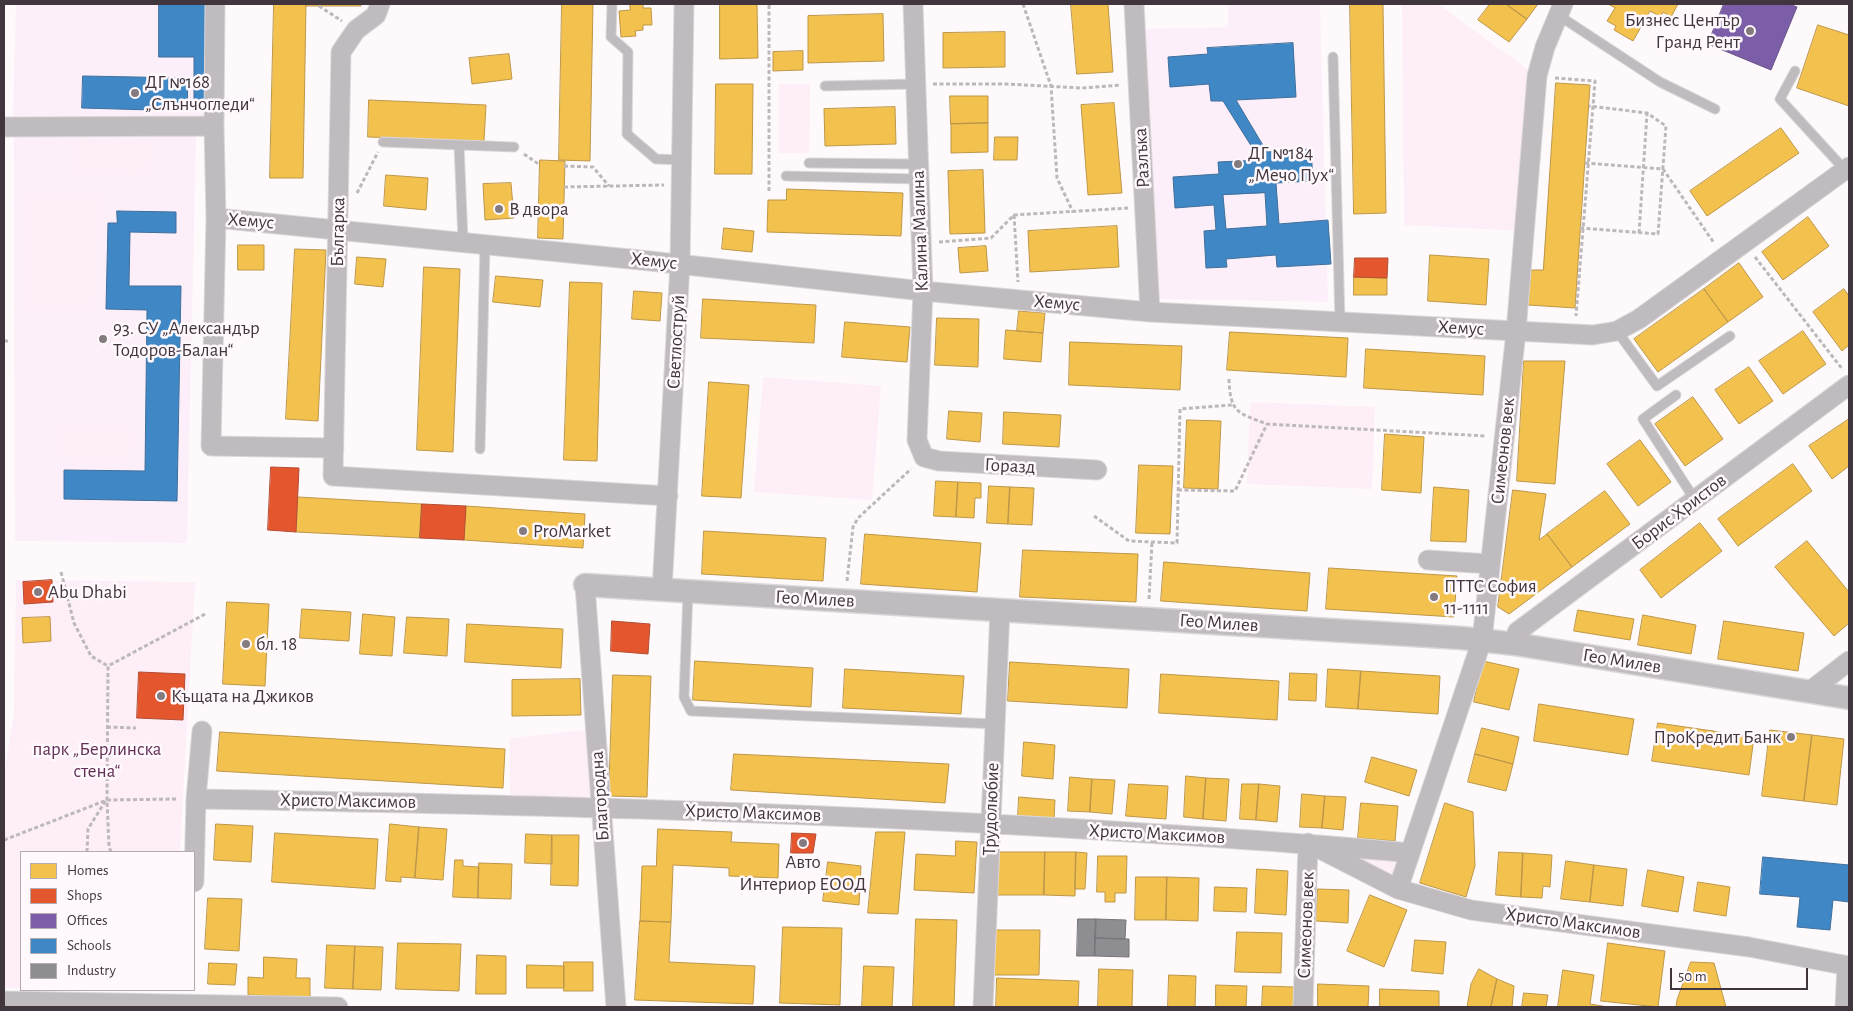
<!DOCTYPE html>
<html>
<head>
<meta charset="utf-8">
<style>
  body { margin:0 }
  #map { position:relative; width:1853px; height:1011px; overflow:hidden; background:#fefafc; font-family:"Alegreya Sans",sans-serif }
  canvas { display:block }
  .frame { position:absolute; inset:0; border:5px solid #41363e; pointer-events:none }
  .legend { position:absolute; left:20px; top:851px; width:175px; height:140px; box-sizing:border-box; background:#fff9fd; border:1px solid #b3abb1; margin:0; padding:6px 9px; list-style:none; font-size:15px; color:#41363e }
  .legend li { display:flex; align-items:center; gap:10px; height:25px }
  .legend b { width:25px; border:1px solid #b3abb1 }
  .scale { position:absolute; left:1670px; top:968px; width:138px; height:22px; box-sizing:border-box; border:2px solid #41363e; border-top:0; padding-left:6px; font-size:15px; line-height:18px; white-space:nowrap; color:#41363e; -webkit-text-stroke:4px #fff9fd; paint-order:stroke }
</style>
</head>
<body>
<div id="map">
<canvas width="1853" height="1011"></canvas>
<div class="frame"></div>
<ul class="legend">
<li><b style="height:14px;background:#f2c14e"></b>Homes</li>
<li><b style="height:14px;background:#e4572e"></b>Shops</li>
<li><b style="height:14px;background:#7b5ea7"></b>Offices</li>
<li><b style="height:14px;background:#3f88c5"></b>Schools</li>
<li><b style="height:14px;background:#8d8d92"></b>Industry</li>
</ul>
<div class="scale">50 m</div>
</div>
<script>
const g = document.querySelector('canvas').getContext('2d');
g.lineJoin = 'round';
function paint(path, color) {
  g.fillStyle = color;
  g.fill(path, 'evenodd');
}
function stroke(path, color, width, dash) {
  g.strokeStyle = color;
  g.lineWidth = width;
  g.lineCap = dash ? 'butt' : 'round';
  g.setLineDash(dash || []);
  g.stroke(path);
}
function label(font, color, halo, rows, align = 'center') {
  g.font = font + ' "Alegreya Sans",sans-serif';
  g.lineWidth = 5;
  g.setLineDash([]);
  g.textBaseline = 'middle';
  g.strokeStyle = halo;
  g.fillStyle = color;
  for (const [text, x, y, turn = 0] of rows) {
    g.save();
    g.translate(x, y);
    g.rotate((+turn || 0) * Math.PI / 180);
    g.textAlign = isNaN(turn) ? turn : align;
    if (halo) g.strokeText(text, 0, 0);
    g.fillText(text, 0, 0);
    g.restore();
  }
}
const built = new Path2D(`
  M16,4H205L203,116H13Z
  M1228,4H1320L1328,302L1159,299L1142,29L1228,27Z
  M196,136L187,543L15,541L14,137Z`);
const green = new Path2D(`
  M1402,4H1438L1537,76L1524,231L1404,225Z
  M779,84H810L809,153H779Z
  M78,140L152,142L151,176L76,174Z
  M30,194L99,196L95,311L26,308Z
  M763,377L881,386L872,500L754,492Z
  M1250,402L1375,407L1372,489L1247,484Z
  M61,427L130,430L129,459L60,457Z
  M16,580L195,582L180,852H21V988H4V773L14,715Z
  M595,729L601,807L510,804V738Z
  M1308,843L1409,853L1398,889Z`);
const homes = new Path2D(`
  M274,4H306L303,178H270Z
  M306,4H361V6H306Z
  M562,4H593L590,161L559,160Z
  M630,4H643V8H651L652,25H643V30L635,31L636,36L621,37L619,11L630,10Z
  M720,4H757L758,58L720,59Z
  M1071,4H1108L1113,72L1077,74Z
  M1350,4H1383L1386,213L1354,214Z
  M1490,4H1506L1527,19L1509,42L1478,20Z
  M1506,4H1538L1527,19Z
  M1608,4H1678L1671,17L1663,12L1661,17L1650,11L1633,41L1614,30L1616,26L1607,21L1615,8Z
  M883,14L884,61L808,63V16Z
  M1818,25L1849,35V106L1797,88Z
  M1005,32V67L943,68V33Z
  M803,51V70L773,71V52Z
  M509,54L512,79L472,84L469,58Z
  M1556,83L1590,85L1575,308L1528,305L1531,270H1543Z
  M716,84H753L752,174H715Z
  M950,96H988V123L951,124Z
  M369,100L486,105L484,141L368,137Z
  M1114,103L1122,193L1088,195L1081,105Z
  M895,107L896,144L825,146L824,109Z
  M988,123V152L951,153V124Z
  M1781,128L1799,153L1707,216L1690,191Z
  M995,137H1018L1017,160H994Z
  M540,160L565,161L563,239L538,238Z
  M983,170L985,233L950,234L948,171Z
  M386,175L428,178L426,210L384,206Z
  M511,183L514,218L485,220L483,184Z
  M787,189L903,193L901,236L767,232L768,200H786Z
  M1808,217L1829,246L1783,280L1762,252Z
  M1117,226L1119,267L1030,272L1028,231Z
  M724,228L754,231L752,252L722,249Z
  M238,245H264V270H238Z
  M986,246L988,271L960,273L958,248Z
  M295,249L326,250L318,421L286,419Z
  M1430,255L1489,259L1486,305L1428,301Z
  M357,257L386,259L383,287L355,284Z
  M1739,263L1763,297L1728,322L1704,289Z
  M424,267L460,269L453,452L417,450Z
  M496,276L543,280L540,307L493,302Z
  M1354,277L1387,278V295H1354Z
  M570,282L602,283L597,461L564,460Z
  M1704,289L1728,322L1658,372L1634,339Z
  M1844,289L1849,296V345L1842,351L1813,312Z
  M634,291L662,293L660,321L632,319Z
  M703,299L816,305L814,343L701,338Z
  M1019,311L1045,313L1043,333L1017,331Z
  M937,318L979,319L978,367L935,365Z
  M845,322L910,327L907,362L842,357Z
  M1006,330L1043,333L1041,362L1004,359Z
  M1803,331L1826,364L1783,394L1759,361Z
  M1230,332L1348,338L1346,377L1227,370Z
  M1070,342L1182,346L1180,390L1069,385Z
  M1366,349L1485,356L1483,395L1364,388Z
  M1524,361H1565L1555,484L1517,481Z
  M1749,367L1773,401L1739,424L1715,390Z
  M709,382L749,385L741,498L702,496Z
  M1693,397L1723,439L1685,466L1655,424Z
  M949,411L982,413L980,442L947,439Z
  M1004,412L1061,415L1059,447L1003,444Z
  M1849,419V466L1832,479L1809,446Z
  M1187,420L1221,421L1218,489L1184,488Z
  M1385,434L1424,437L1421,493L1382,490Z
  M1640,440L1671,482L1638,506L1607,464Z
  M1793,464L1812,491L1738,546L1718,519Z
  M1139,465L1173,466L1170,534L1136,533Z
  M936,481L958,482L956,517L934,516Z
  M958,482L981,483V498H975L974,518L956,517Z
  M989,486L1010,487L1008,524L987,523Z
  M1010,487L1034,488L1032,525L1008,524Z
  M1434,487L1469,490L1466,542L1431,541Z
  M1513,490L1546,494L1539,540L1547,534L1572,567L1509,614L1498,607Z
  M1605,491L1630,524L1572,567L1547,534Z
  M298,497L422,504L420,538L296,532Z
  M466,506L585,514L583,548L464,540Z
  M1700,523L1722,551L1661,598L1640,570Z
  M704,531L826,538L823,581L702,574Z
  M865,534L981,543L977,592L861,584Z
  M1807,541L1849,592V623L1834,636L1775,567Z
  M1023,550L1138,554L1136,602L1020,597Z
  M1164,562L1310,573L1307,611L1161,601Z
  M1329,568L1457,576L1454,617L1326,609Z
  M227,602L269,604L265,686L223,684Z
  M302,609L351,612L349,641L300,638Z
  M1578,610L1634,619L1630,640L1574,631Z
  M363,614L395,617L392,656L360,654Z
  M1643,615L1696,625L1691,654L1638,645Z
  M50,617L51,641L23,643L22,618Z
  M407,617L449,619L447,656L404,653Z
  M1724,621L1804,633L1798,671L1718,659Z
  M467,624L563,629L561,668L465,662Z
  M695,661L813,668L811,707L693,700Z
  M1483,661L1519,669L1509,710L1474,702Z
  M1010,662L1129,669L1127,708L1008,701Z
  M845,669L964,676L961,714L843,708Z
  M1328,669L1361,671L1358,709L1326,707Z
  M1361,671L1440,676L1438,714L1358,709Z
  M1290,673L1317,674L1316,701L1289,700Z
  M1161,674L1279,681L1277,720L1159,713Z
  M613,675L651,676L647,797L609,796Z
  M580,679L581,715L512,716V680Z
  M1539,704L1634,719L1628,755L1534,741Z
  M1658,723L1754,737L1749,775L1652,761Z
  M1482,728L1519,737L1513,764L1475,754Z
  M1770,730L1812,735L1804,801L1762,796Z
  M220,732L505,749L503,788L217,771Z
  M1812,735L1844,739L1837,805L1804,801Z
  M1024,742L1055,745L1053,779L1022,776Z
  M734,754L949,764L945,803L731,790Z
  M1475,754L1513,764L1506,791L1468,782Z
  M1372,757L1417,770L1409,796L1365,782Z
  M1186,776L1206,778L1203,819L1184,817Z
  M1070,777L1092,779L1090,812L1068,811Z
  M1206,778L1229,779L1226,821L1203,819Z
  M1092,779L1115,780L1112,814L1090,812Z
  M1129,784L1168,786L1166,819L1126,816Z
  M1242,784H1259L1256,820L1240,819Z
  M1259,784L1280,786L1277,822L1256,820Z
  M1302,794L1325,796L1322,828L1300,827Z
  M1325,796L1346,797L1343,830L1322,828Z
  M1019,797L1055,800L1054,819L1018,817Z
  M1361,803L1398,806L1395,841L1358,838Z
  M1445,803L1473,812L1475,866L1466,897L1420,883Z
  M216,824L253,826L251,862L214,860Z
  M390,824L419,827L415,878L401,877V882L386,881Z
  M419,827L447,829L443,880L415,878Z
  M658,829L732,832L731,842L779,844L778,878L729,876V868L673,865L671,922L640,921L642,866H656Z
  M876,832H905L898,914L868,913Z
  M275,833L378,839L375,889L272,882Z
  M526,834L552,835V864L525,863Z
  M552,835H579L578,886L551,885Z
  M956,841L977,842L974,893L914,890L916,854L955,856Z
  M998,852H1045L1044,895H998Z
  M1045,852H1076L1075,896L1044,895Z
  M1076,852L1087,853L1085,889H1075Z
  M1499,852L1523,853L1521,897L1496,895Z
  M1523,853L1552,855L1550,887L1543,886L1542,898L1521,897Z
  M1098,856H1127L1126,893H1115V902H1105V892H1097Z
  M455,860H463V866L479,867L478,898L453,897Z
  M1566,861L1594,865L1590,902L1561,899Z
  M828,862L861,866L859,905L823,901Z
  M479,863L512,864L511,899L478,898Z
  M1594,865L1627,869L1623,906L1590,902Z
  M1257,869L1288,871L1286,915L1255,913Z
  M1648,870L1684,877L1678,912L1642,906Z
  M1136,877H1167L1166,920H1135Z
  M1167,877L1199,878L1198,921L1166,920Z
  M1698,882L1730,887L1726,916L1694,911Z
  M1215,887L1247,888L1246,912L1214,911Z
  M1318,889L1349,890L1348,923L1316,921Z
  M1370,895L1407,910L1384,967L1347,951Z
  M208,898L242,899L239,951L205,949Z
  M916,919L957,920L954,1007H913Z
  M640,921L671,922L669,962L755,966L753,1004L635,1000Z
  M783,927L842,928L840,1005L780,1003Z
  M995,930H1040L1039,975H994Z
  M1237,932L1282,933L1281,973L1235,972Z
  M1415,940L1446,942L1443,974L1412,971Z
  M398,943L461,944L459,991L396,989Z
  M1608,943L1665,951L1658,1007L1601,1001Z
  M327,945L355,946L353,989L325,988Z
  M355,946L383,947L381,990L353,989Z
  M477,955L506,956V994H476Z
  M264,957L297,959L296,978H310V997L248,995V977L263,978Z
  M564,962H593V991H564Z
  M1691,962L1714,963L1726,1007H1676L1677,1000Z
  M209,963L237,964L235,985L208,984Z
  M527,965L564,966V988H527Z
  M864,966L894,967L892,1007H862Z
  M1099,969L1133,970L1132,1007H1098Z
  M1479,969L1497,979L1491,1007H1467L1471,984Z
  M1563,970L1594,975L1590,1004L1608,1007H1558Z
  M1169,975L1196,976L1195,1007H1168Z
  M997,978L1079,981L1078,1007H996Z
  M1497,979L1514,986L1512,1007H1491Z
  M1318,984L1369,986L1368,1007H1318Z
  M1216,985L1247,986L1246,1007H1216Z
  M1263,986L1294,987V1007H1262Z
  M1380,989L1439,991V1007H1380Z
  M1524,993L1548,995L1546,1007H1522Z`);
const shops = new Path2D(`
  M1355,258H1388L1387,278L1354,277Z
  M271,467L299,468L296,532L268,530Z
  M422,504L466,506L464,540L420,538Z
  M52,580L53,602L24,604L23,582Z
  M612,621L650,624L648,654L611,651Z
  M139,672L185,674L183,720L137,718Z
  M792,833L816,834L813,853H791Z`);
const offices = new Path2D(`
  M1724,4H1789L1797,7L1771,70L1708,44Z`);
const schools = new Path2D(`
  M159,4H213L212,100H194V57H159Z
  M1293,43L1296,97L1236,100L1267,152L1311,149L1313,181L1276,183L1279,224L1328,220L1331,264L1277,267L1276,255L1226,259L1227,267L1206,268L1204,231L1216,230L1214,205L1175,208L1173,177L1219,174L1218,162L1260,160L1223,101H1211L1209,84L1170,87L1168,57L1208,54L1207,48ZM1265,193L1267,226L1226,229L1223,195Z
  M83,76L188,78L187,111L82,108Z
  M117,211L176,212V233L130,232L129,286H181L177,501L64,499V470L145,471L147,310L106,309L108,223H117Z
  M1763,857L1849,865V902L1833,900L1830,930L1797,927L1800,897L1760,894Z`);
const industry = new Path2D(`
  M1078,919H1096L1095,956H1077Z
  M1096,919L1126,920L1125,939L1095,938Z
  M1095,938L1129,939V957L1095,956Z`);
const path = new Path2D(`
  M1023,4L1051,86L1057,178L1073,212
  M319,6L342,21
  M1555,78L1595,81L1576,316
  M933,84H1006L1082,88L1121,85
  M524,154L540,165
  M1585,163L1663,169L1714,243
  M564,166L593,167L609,186
  M564,187L664,185
  M769,191V4
  M357,193L378,152
  M1014,215L1018,282
  M1580,228L1658,234L1666,126L1647,113L1589,106
  M1639,233L1647,114
  M939,242L991,238L1014,215L1128,208
  M1755,257L1843,370
  M4,341H8
  M1229,379C1230,413 1238,413 1267,424L1486,436
  M1178,490L1235,491L1267,424
  M1094,516L1129,541L1177,543L1180,409L1232,405
  M61,572L74,623L91,656L108,666
  M847,581L853,527L858,518L911,469
  M1149,599L1152,542
  M107,727L136,728
  M4,840L107,800L178,799
  M87,852L88,829L106,800
  M111,852L109,847L107,800L108,666L207,613`);
const service = new Path2D(`
  M612,4L611,37L628,52L627,134L656,159L682,160
  M1558,15L1660,82L1715,109
  M1333,57L1340,322
  M1795,71L1780,99L1845,170
  M825,86L915,84
  M383,142L514,147
  M459,145L463,241
  M809,163L917,164
  M786,176L918,179
  M1617,331L1657,386L1730,336
  M1676,395L1643,419L1695,500
  M480,449L485,244
  M688,592L684,697L691,711L995,724`);
const minor = new Path2D(`
  M215,4L214,126L216,218L211,446L334,448
  M380,4L376,15L356,30L341,52L333,476L668,496
  M913,4L923,291L917,440L924,457L939,461L1097,470
  M1134,4L1150,312
  M4,127L214,126
  M216,218L650,261L923,291L1150,312L1593,335L1617,331L1639,319L1849,167
  M1428,560L1490,564
  M585,585L616,1007
  M662,590L680,264L684,4
  M1515,644L1517,632L1849,385
  M1810,691L1849,661
  M196,799C491,804 786,811 1081,829C1191,836 1300,842 1409,853
  M1318,848L1398,889L1471,910L1749,947L1849,966
  M194,882L196,799L202,731
  M1398,889L1482,640L1516,332L1537,76L1545,47L1563,4
  M4,1001L338,1007
  M983,1007L1000,610
  M1303,1007L1308,843
  M1845,1007L1847,966`);
const tertiary = new Path2D(`
  M585,585L1462,638L1515,644L1849,698`);
const markers = [
  [1750,31,5,"#837b80"],
  [135,93,5,"#837b80"],
  [1238,164,5,"#837b80"],
  [499,209,5,"#837b80"],
  [103,339,5,"#837b80"],
  [523,531,5,"#837b80"],
  [38,592,5,"#837b80"],
  [1434,597,5,"#837b80"],
  [246,644,5,"#837b80"],
  [161,696,5,"#837b80"],
  [1791,737,5,"#837b80"],
  [803,843,5,"#837b80"]
];
const poiNames = [
  ["Бизнес Център",1740,20,"right"],
  ["Гранд Рент",1740,42,"right"],
  ["ДГ №168",145,82],
  ["„Слънчогледи“",145,104],
  ["ДГ №184",1248,153],
  ["„Мечо Пух“",1248,175],
  ["В двора",509,209],
  ["93. СУ „Александър",113,328],
  ["Тодоров-Балан“",113,350],
  ["ProMarket",533,531],
  ["ПТТС София",1444,586],
  ["11-1111",1444,608],
  ["Abu Dhabi",48,592],
  ["бл. 18",256,644],
  ["Къщата на Джиков",171,696],
  ["ПроКредит Банк",1781,737,"right"],
  ["Авто",803,862,"center"],
  ["Интериор ЕООД",803,884,"center"]
];
const streetNames = [
  ["Разлъка",1142,158,-93],
  ["Хемус",251,221,5],
  ["Калина Малина",920,231,-92],
  ["Българка",338,232,-89],
  ["Хемус",654,261,6],
  ["Хемус",1057,303,5],
  ["Хемус",1461,328,3],
  ["Светлоструй",676,342,-87],
  ["Симеонов век",1503,451,-84],
  ["Горазд",1010,466,3],
  ["Борис Христов",1679,512,-37],
  ["Гео Милев",815,599,3],
  ["Гео Милев",1219,623,4],
  ["Гео Милев",1622,661,9],
  ["Благородна",600,796,-94],
  ["Христо Максимов",348,801,1],
  ["Трудолюбие",991,809,-88],
  ["Христо Максимов",753,813,2],
  ["Христо Максимов",1157,834,3],
  ["Христо Максимов",1573,923,8],
  ["Симеонов век",1306,925,-88]
];
const parkNames = [
  ["парк „Берлинска",97,749],
  ["стена“",97,771]
];
paint(built, '#fdeff9');
paint(green, '#fdeef8');
paint(homes, '#f2c14e');
stroke(homes, '#bd9749', 1);
paint(shops, '#e4572e');
stroke(shops, '#b34d33', 1);
paint(offices, '#7b5ea7');
stroke(offices, '#6a5288', 1);
paint(schools, '#3f88c5');
stroke(schools, '#406f9c', 1);
paint(industry, '#8d8d92');
stroke(industry, '#767379', 1);
stroke(service, '#dbd8da', 11);
stroke(minor, '#dbd8da', 21);
stroke(tertiary, '#dbd8da', 25);
stroke(path, '#bdb9bb', 3, [4, 2.5]);
stroke(service, '#c0bbbe', 9);
stroke(minor, '#c0bbbe', 19);
stroke(tertiary, '#c0bbbe', 22);
for (const [x, y, r, color] of markers) {
  const dot = new Path2D();
  dot.arc(x, y, r, 0, 2 * Math.PI);
  g.fillStyle = color;
  g.fill(dot);
  stroke(dot, '#fff9fd', 2);
}
label('19px', '#41363e', '#fff9fd', poiNames, 'left');
label('19px', '#41363e', '#fff9fd', streetNames);
label('19px', '#622f55', '#fff9fd', parkNames);
</script>
</body>
</html>
